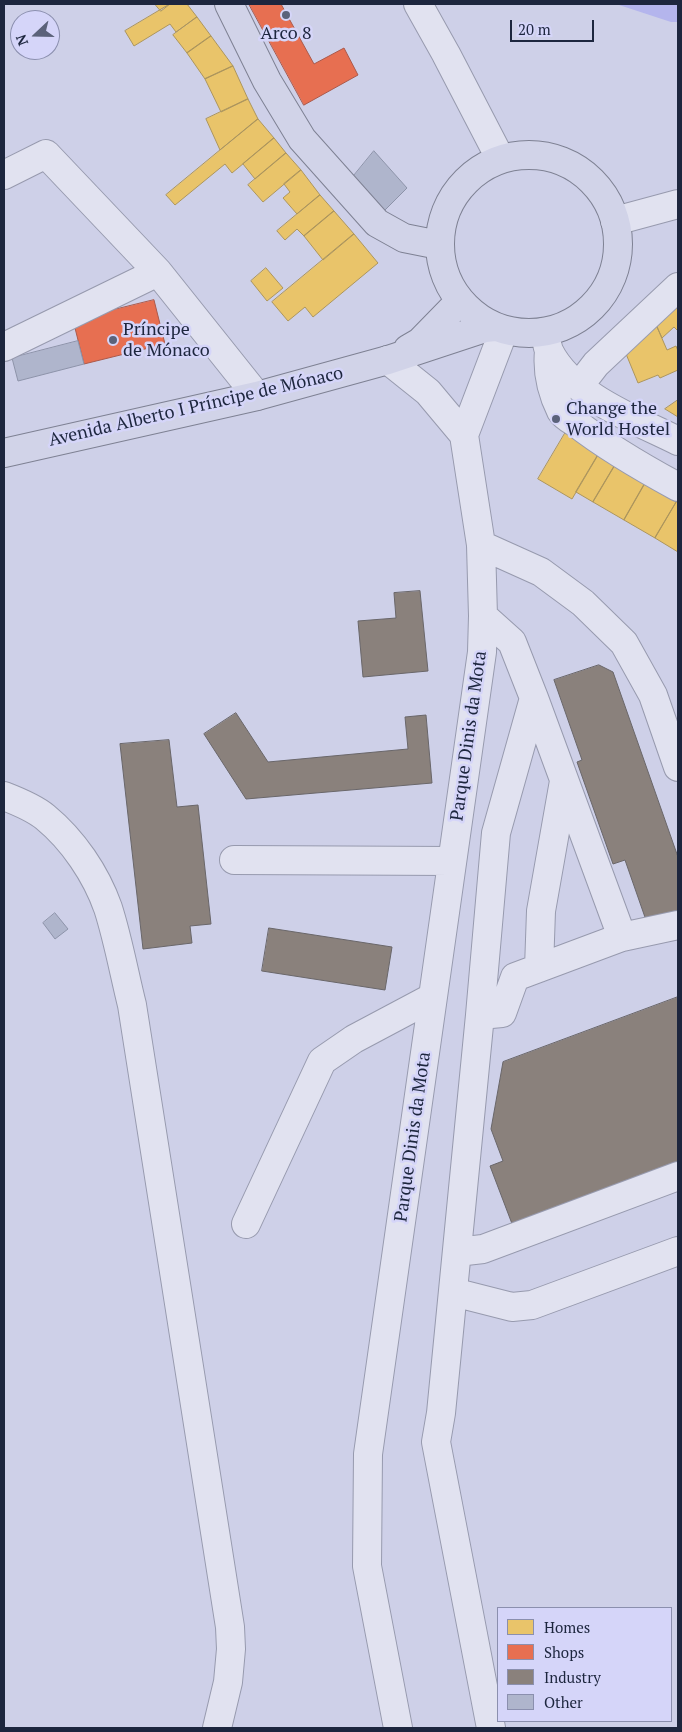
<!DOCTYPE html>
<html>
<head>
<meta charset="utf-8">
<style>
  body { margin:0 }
  #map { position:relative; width:682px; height:1732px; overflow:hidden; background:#ced0e8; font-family:"PT Serif",serif }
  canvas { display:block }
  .frame { position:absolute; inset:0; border:5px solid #1d263e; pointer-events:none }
  .legend { position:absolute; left:497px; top:1607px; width:175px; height:115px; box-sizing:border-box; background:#d5d5f9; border:1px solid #8b8fae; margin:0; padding:6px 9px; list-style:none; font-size:15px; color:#1d263e }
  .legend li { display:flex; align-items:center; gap:10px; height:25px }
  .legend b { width:25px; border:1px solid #8b8fae }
  .north { position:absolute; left:10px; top:10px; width:50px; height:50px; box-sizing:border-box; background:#d5d5f9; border:1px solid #8b8fae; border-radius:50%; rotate:249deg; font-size:14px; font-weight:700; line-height:20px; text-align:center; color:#1d263e }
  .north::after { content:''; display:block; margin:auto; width:18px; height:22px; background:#5b627a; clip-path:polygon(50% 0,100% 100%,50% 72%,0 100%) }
  .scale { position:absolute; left:510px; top:20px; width:84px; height:22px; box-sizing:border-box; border:2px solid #1d263e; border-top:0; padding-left:6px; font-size:15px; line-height:18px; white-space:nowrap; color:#1d263e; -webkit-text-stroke:4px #d5d5f9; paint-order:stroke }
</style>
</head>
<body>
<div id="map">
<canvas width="682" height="1732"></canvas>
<div class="frame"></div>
<ul class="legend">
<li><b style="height:14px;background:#e9c46a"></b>Homes</li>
<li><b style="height:14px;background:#e76f51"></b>Shops</li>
<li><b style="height:14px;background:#8a817c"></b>Industry</li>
<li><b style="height:14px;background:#afb5cc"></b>Other</li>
</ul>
<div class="north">N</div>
<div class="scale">20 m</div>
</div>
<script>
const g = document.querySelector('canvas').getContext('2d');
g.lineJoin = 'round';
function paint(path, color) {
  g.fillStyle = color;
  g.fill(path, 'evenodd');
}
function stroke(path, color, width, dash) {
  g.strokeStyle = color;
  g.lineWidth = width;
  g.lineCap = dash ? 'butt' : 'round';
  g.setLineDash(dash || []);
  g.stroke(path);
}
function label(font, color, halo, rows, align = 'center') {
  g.font = font + ' "PT Serif",serif';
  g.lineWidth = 5;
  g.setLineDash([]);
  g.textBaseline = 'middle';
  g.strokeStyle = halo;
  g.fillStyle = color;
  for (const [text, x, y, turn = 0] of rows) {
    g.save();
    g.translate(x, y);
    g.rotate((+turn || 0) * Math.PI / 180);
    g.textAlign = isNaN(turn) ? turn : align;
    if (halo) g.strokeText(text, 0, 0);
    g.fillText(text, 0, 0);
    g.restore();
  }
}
const sand = new Path2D(`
  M616,4H678V22H671Z`);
const homes = new Path2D(`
  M155,4H170L161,11Z
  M170,4H187L197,17L176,32L170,24L134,46L125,31Z
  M197,17L211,36L187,53L173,35Z
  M211,36L233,66L205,79L187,53Z
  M233,66L248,99L221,112L205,79Z
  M248,99L258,119L220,150L206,119Z
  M258,119L274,138L232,173L225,164L175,205L166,195Z
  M274,138L286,153L255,179L243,164Z
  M286,153L301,170L263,202L248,185Z
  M301,170L320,195L297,214L283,198L290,192L284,184Z
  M320,195L334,211L304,236L297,229L285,240L277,231Z
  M334,211L354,234L323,260L304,236Z
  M354,234L378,263L313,317L305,307L288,321L272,302Z
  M266,268L283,288L267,301L251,281Z
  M673,303L678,308V331L674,327L662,338L654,320Z
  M654,320L667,350L676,346L678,351V370L660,378L658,375L638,383L624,349Z
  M678,400V417L665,409Z
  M567,430L601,450L572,499L538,479Z
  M601,450L618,460L593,502L576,492Z
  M618,460L648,478L624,520L593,502Z
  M648,478L678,499L655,538L624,520Z
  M678,499V552L655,538Z`);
const shops = new Path2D(`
  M249,4H281L314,64L344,48L358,75L304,105Z
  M154,300L165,344L84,364L73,320Z`);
const industry = new Path2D(`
  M420,591L428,671L363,677L358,621L396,618L394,593Z
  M599,665L613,672L678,857V912L647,923L625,860L613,864L577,762L582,760L554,680Z
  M236,713L268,762L408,749L405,717L426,715L432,783L246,799L204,734Z
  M169,740L177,807L198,805L211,924L190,926L192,943L143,949L120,744Z
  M269,928L392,947L385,990L262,971Z
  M678,997V1168L514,1229L490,1166L503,1161L491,1129L503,1062Z`);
const building = new Path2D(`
  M374,151L407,188L384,211L352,178Z
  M78,341L84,364L18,381L12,358Z
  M55,913L68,929L55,939L43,923Z`);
const minor = new Path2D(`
  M418,4L446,54L500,158
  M4,175L46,154L158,272
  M615,221L678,204
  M504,330L464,435L481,545L541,572L583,603L624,643L653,695L678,767
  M544,332C546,338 547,345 549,351C571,396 636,420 678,441
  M4,347L158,272L257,396
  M549,351C547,371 552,393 561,411C564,416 571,420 576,423C608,448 643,468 678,487
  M388,360L428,392L464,435
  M579,386L596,364L678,287
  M534,698L622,937
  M4,796C17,801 34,808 45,817C73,840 96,874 108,908C118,939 124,973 132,1005L230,1627L231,1649L228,1682L217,1728
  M234,860L452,861
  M539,968L541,911L564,781
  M480,1015L496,833L534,698L512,642L483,616
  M246,1224L322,1061L354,1039L433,997
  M457,1252L483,1249L678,1176
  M453,1292L512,1307L532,1305L678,1251
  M398,1728L367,1566L368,1454L482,652L483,616L481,545
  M491,1728L436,1442L441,1413L480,1015L502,1013L515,977L622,937L678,925`);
const major = new Path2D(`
  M229,4L267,81L302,139L377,223L404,238L439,245
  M440 244a89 89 0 1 1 178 0a89 89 0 1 1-178 0Z
  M408,349L420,342L460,301
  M4,453L257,396L388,360L485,328L495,327`);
const markers = [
  [286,15,5,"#5b627a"],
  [113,340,5,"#5b627a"],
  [556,419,5,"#5b627a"]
];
const poiNames = [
  ["Arco 8",286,34,"center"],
  ["Príncipe",123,330],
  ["de Mónaco",123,351],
  ["Change the",566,409],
  ["World Hostel",566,430]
];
const streetNames = [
  ["Avenida Alberto I Príncipe de Mónaco",196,407,-13],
  ["Parque Dinis da Mota",469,736,-82],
  ["Parque Dinis da Mota",413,1137,-82]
];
paint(sand, '#b4b5ed');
paint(homes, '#e9c46a');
stroke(homes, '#ac955d', 1);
paint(shops, '#e76f51');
stroke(shops, '#aa594b', 1);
paint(industry, '#8a817c');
stroke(industry, '#696669', 1);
paint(building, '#afb5cc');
stroke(building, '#8d93a9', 1);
stroke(minor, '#979aae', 30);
stroke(major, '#7e8193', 30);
stroke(minor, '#e1e2f0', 28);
stroke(major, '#d1d3e8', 28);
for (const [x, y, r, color] of markers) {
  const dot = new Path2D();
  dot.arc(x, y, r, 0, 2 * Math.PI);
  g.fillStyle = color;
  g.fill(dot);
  stroke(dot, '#d5d5f9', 2);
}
label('18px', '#1d263e', '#d5d5f9', poiNames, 'left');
label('18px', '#1d263e', '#d5d5f9', streetNames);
</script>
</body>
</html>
